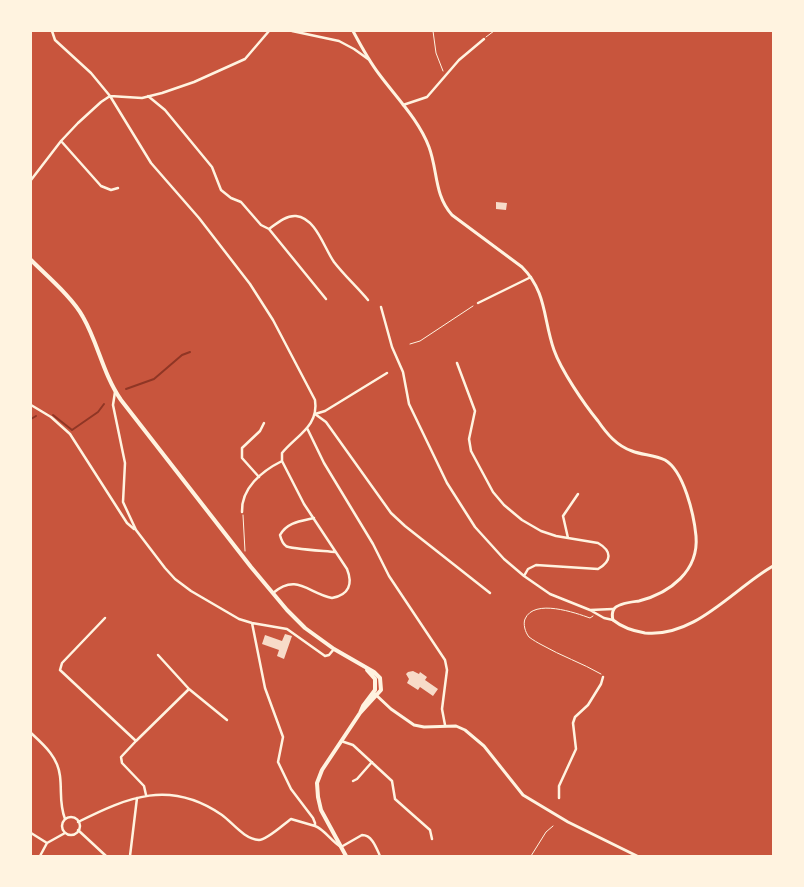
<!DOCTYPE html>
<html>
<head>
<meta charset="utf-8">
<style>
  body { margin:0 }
  #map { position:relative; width:804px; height:887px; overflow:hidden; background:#c8553d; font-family:Cabin,sans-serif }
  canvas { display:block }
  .frame { position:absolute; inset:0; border:32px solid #fff3e0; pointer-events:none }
</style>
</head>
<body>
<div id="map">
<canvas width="804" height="887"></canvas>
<div class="frame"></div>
</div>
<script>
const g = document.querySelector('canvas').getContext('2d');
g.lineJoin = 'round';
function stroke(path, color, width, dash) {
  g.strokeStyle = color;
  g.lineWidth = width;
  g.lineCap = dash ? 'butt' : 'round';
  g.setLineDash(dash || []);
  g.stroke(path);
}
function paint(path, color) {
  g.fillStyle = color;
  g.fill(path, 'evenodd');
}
const stream = new Path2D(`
  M126,389L154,379L182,355L190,352
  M53,415L72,430L98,412L104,404
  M31,419L36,416
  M31,428V431`);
const building = new Path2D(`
  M496,202L507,203L506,210L496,209Z
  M285,634L292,636L284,659L277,656L279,650L262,644L265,635L282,641Z
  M413,671L419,674L420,672L427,677L425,680L438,689L433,696L420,687L418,690L407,683L409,679L406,674L408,672Z`);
const path = new Path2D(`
  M433,31L436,53L443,71
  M486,37L494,31
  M410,344L420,341L473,306
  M243,515L245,551
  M593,616L590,618C576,613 534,598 525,619C523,624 525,632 529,637C533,640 538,643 542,645C561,656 582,663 601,674`);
const service = new Path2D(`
  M531,856L546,832L553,826`);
const minor = new Path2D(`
  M52,31L55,40L91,73L110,96L151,163L199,218L250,284L273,320L315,400C319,426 297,435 282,453V461L304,504L347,569C353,584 349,595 332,598C308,593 297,573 273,593
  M292,31L339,41L354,49L368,59
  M148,96L165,110L212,167L221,190L231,198L241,202L261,225L269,229C276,224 286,215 296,216C316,218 324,248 334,262C344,275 357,287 368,300
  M403,105L427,97L459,60L484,39
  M61,141L101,186L111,190L118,188
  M31,180L61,141L78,123L101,102L110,96L142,98L162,93L194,82L245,59L269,31
  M269,229L326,299
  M478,303L531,277
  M381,307L392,347L403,372L409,404L447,483L475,527L504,559L524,576L550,594L590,610L604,618L613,620
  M457,363L475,411L469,439L471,451L493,492L504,505L522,520L541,531L556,536L598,543C612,551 612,561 598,569L536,565L528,569L524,576
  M115,392L113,405L125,463L123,502L136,530L165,568L175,579L191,591L239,619L252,623L287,629L325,656L329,655L334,649
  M31,405L51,417L70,434L127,523L134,529
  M315,414L326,422L391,513L405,526L490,593
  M315,414L325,411L387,373
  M307,428L324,463L373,544L389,576L445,660L447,670L442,709L445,725
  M259,477L242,458V448L260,431L264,423
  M242,512C241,488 262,471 282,461
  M314,518C301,521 287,522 280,535C281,539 283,544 286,546C289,549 327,551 335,552
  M568,538L563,516L578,494
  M590,610L613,609
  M105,618L62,663L60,670L136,741
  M252,623L265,688L283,737L278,762L291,789L313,818L315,823V826C324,829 331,841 341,847L362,835C372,835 376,847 380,856
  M158,655L189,689L227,720
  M31,733C44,745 58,757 60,776C62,792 59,803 65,819
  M341,741L353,745L392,781L395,799L430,830L432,839
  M353,781L357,779L372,762
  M146,795L144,786L122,763L121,757L136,741L189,689
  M559,798V786L576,749L573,723L575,717L588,705L601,684L603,677
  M62 826a9 9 0 1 1 18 0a9 9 0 1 1-18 0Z
  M78,822C128,797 170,779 222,815C233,823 244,839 259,840C267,840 284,824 291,819L315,826
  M78,830L106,856
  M31,833L47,843
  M40,856L47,843L65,833
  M130,856L137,798`);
const tertiary = new Path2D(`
  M353,31C361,46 369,61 379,74C396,97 419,120 429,147C438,171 434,195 452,215L522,267C547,292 543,319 554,350C561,370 584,404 598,421C607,434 617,446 632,451C642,455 654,455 665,460C684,471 694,515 696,536C699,571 670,593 639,601C632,602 618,603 614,609C612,612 612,616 613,620C623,628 633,631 645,633C695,638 733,589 773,566
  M375,694L391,709L414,725L424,727L456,726L465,730L484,746L523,795L568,822L637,856`);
const secondary = new Path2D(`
  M31,260C47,276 73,298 83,317C98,343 103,374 121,400L251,567L287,610L305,628L334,649L374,672L380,678L381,690L360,713
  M346,856L321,810L318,797L317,783L322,770L360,713L363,706L375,690V679L367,670`);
stroke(stream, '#8f3625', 2);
paint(building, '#f7dbc8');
stroke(path, '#fff3e0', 1);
stroke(service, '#fff3e0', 1);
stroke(minor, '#fff3e0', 2.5);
stroke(tertiary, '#fff3e0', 3);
stroke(secondary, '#fff3e0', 4);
</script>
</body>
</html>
